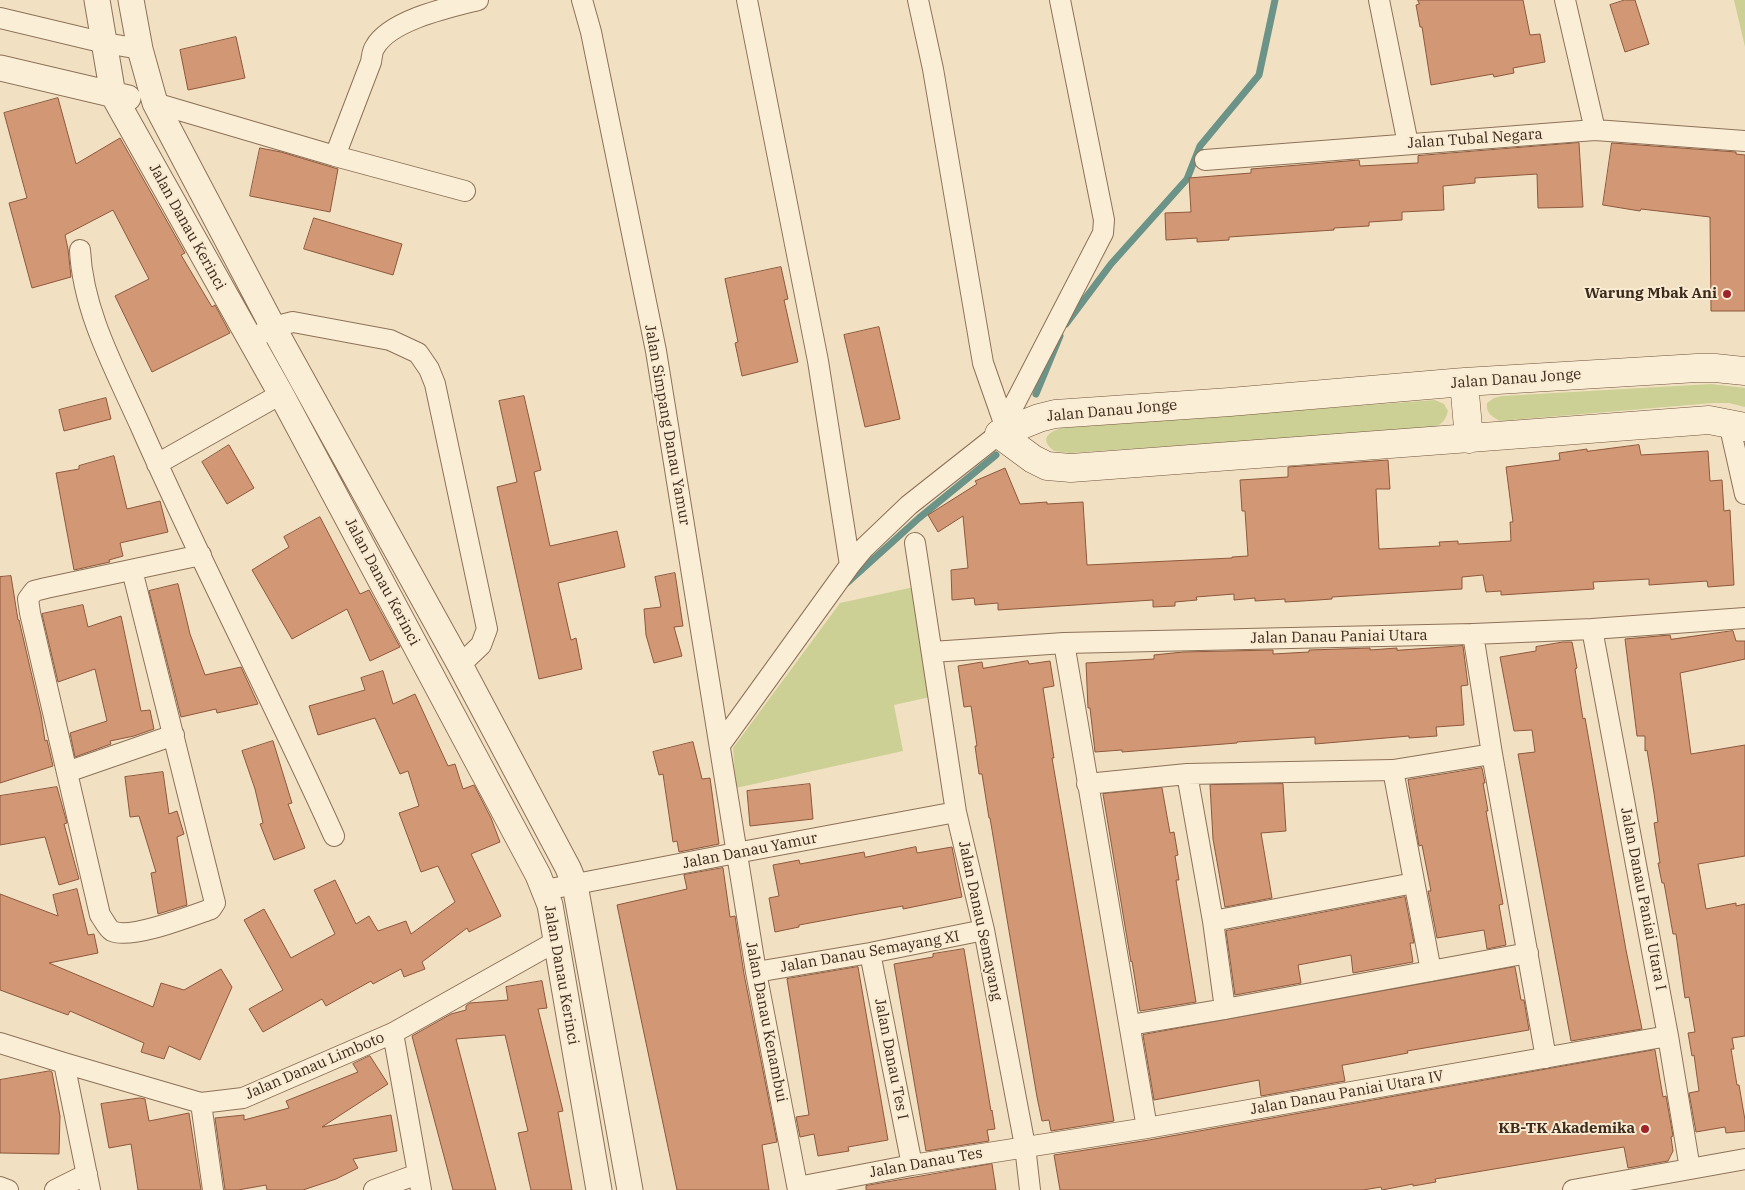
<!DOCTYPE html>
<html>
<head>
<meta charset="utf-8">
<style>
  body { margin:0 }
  canvas { display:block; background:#f1e1c2 }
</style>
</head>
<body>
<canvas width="1745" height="1190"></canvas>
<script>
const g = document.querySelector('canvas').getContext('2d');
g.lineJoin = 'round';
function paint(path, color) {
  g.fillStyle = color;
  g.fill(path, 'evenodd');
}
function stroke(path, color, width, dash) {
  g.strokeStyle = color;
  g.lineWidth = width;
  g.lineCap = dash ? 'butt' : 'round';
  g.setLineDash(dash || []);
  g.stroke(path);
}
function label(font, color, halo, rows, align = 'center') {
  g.font = font + ' "IBM Plex Serif",serif';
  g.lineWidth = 4;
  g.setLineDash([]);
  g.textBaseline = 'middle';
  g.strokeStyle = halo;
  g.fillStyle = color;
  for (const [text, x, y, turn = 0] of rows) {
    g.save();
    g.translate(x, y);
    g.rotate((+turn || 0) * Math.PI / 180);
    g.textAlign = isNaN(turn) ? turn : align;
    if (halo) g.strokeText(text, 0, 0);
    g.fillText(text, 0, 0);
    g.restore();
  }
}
const green = new Path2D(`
  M1734,0H1745V47Z
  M1711,384L1745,388V407L1729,403H1713L1500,421C1491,416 1486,413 1487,403L1494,398L1502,396Z
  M1435,400L1444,404L1448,411C1445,422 1441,425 1431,428L1070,453L1054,451C1039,439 1048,432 1062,428Z
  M914,587L930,697L894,705L903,751L736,788L733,748L840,603Z`);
const stream = new Path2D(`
  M1066,324L1111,264L1187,179L1200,146L1259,75L1275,0
  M1036,394L1060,336
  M847,583L919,518L996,455`);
const building = new Path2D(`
  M1418,0H1523L1530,35L1540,34L1545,62L1513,68L1514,73L1494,77L1493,74L1431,85L1422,27H1420L1416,5L1419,4Z
  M1625,0H1635L1649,44L1625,52L1610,5Z
  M236,37L245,78L188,90L180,50Z
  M58,98L76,164L120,138L185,253L181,255L212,307L215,305L230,333L152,372L115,296L149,279L113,210L65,235L68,249L71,277L32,288L9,203L27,198L4,113Z
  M1579,143L1583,207L1538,208L1537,174L1475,178V183L1443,186L1444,210L1402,212V220L1369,222V226L1334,228V230L1229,237V240L1197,242V238L1166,240L1165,213L1191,212L1189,178L1251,173V169L1359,160L1360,166L1418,163V156Z
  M1612,143L1736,152V154L1745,155V311H1711L1710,217L1641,209L1640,211L1603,205Z
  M260,148L281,152L338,169L330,212L250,196Z
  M314,218L402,244L393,275L304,249Z
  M781,267L788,299L784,300L798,362L742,376L735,343L738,342L725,279Z
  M879,327L900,419L865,427L844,335Z
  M524,396L541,470L534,472L550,546L617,531L625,567L558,583L571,640L576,638L582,669L539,679L497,487L517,482L499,401Z
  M106,398L111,419L64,431L59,410Z
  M229,445L254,488L227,504L202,462Z
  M1639,445L1641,455L1708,451L1710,481L1722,480L1724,511L1730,510L1734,585L1708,587L1707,581L1649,585V579L1593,582L1594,589L1501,595V591L1486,592L1483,575L1462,577V589L1332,597V599L1303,601L1285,602V599L1255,601V598L1234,600V594L1196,597L1197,600L1175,602V606L1153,607V600L998,610V603L975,605L974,598L952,600L951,570L968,568L963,516L938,532L928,515L977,484L975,481L1005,468L1020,504L1047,502V504L1083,502L1087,565L1232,558V557L1248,556L1245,511H1242L1240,480L1288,477V467L1388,460L1390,489H1376L1379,549L1440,546L1439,542L1458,541V544L1511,541L1510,522H1513L1506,467L1560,460L1559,453L1587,449V451Z
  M114,456L127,509L160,501L168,532L120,543L123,556L109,560L110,562L74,570L56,473L79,469V466Z
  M320,517L360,594L369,590L400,647L370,661L347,609L292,639L252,570L289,547L284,537Z
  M675,573L683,626L674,627L682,656L654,663L646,635L644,609L661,607L655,577Z
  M11,576L18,620H19L41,715L45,741L47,740L53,766L0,783V577Z
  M178,584L190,634L205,675L241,667L258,704L217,713L216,709L181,717L149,591Z
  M83,605L88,627L121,616L141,711L150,710L154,729L134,736L110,741L111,744L75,757L70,733L107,721L95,669L58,682L42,614Z
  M1733,631L1736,641H1745V659L1680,673L1691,754L1745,745V856L1698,864L1706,909L1736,903V906L1745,904V1036L1732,1038L1734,1049H1731L1737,1085H1739L1745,1120V1131L1726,1133L1725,1127L1696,1132L1689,1093L1699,1091L1694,1055L1692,1056L1688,1033L1695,1032L1689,997L1685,998L1676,934H1673L1664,883H1662L1658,863H1660L1654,823L1658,822L1654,793L1647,750L1645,751V736H1637L1625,639L1670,635L1671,639Z
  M1563,642H1572L1577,668L1575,669L1583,719L1585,718L1626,950L1642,1029L1571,1041L1518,754L1535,752L1532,730L1514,731L1500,657L1536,651V647Z
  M1463,646L1468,685L1461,686L1464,725L1436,727L1437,736L1409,738V736L1315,744V737L1237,742V743L1122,752V750L1095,752L1090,708H1088L1086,663L1154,659V655L1183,652L1273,650V654L1309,652V650L1370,648V650L1397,648V650Z
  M1028,661L1029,664L1050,661L1054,686L1043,688L1054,758H1052L1114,1121L1051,1131L1049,1120L1042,1121L1037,1097L990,818H989L982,774H979L975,746H977L971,706L964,707L958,666L982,662L983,668Z
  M383,671L393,704L415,694L448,766L455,764L463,789L474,785L491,818L500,842L471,854L501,916L469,932L467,928L422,962L425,969L404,977L401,969L373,984L371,981L326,1006L322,999L263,1032L249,1009L283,990L244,920L264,909L291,958L335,934L314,890L335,880L356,924L369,916L378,931L406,921L411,934L455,902L438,866L421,872L399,813L419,806L408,771L400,774L375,718L318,735L309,706L365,690L361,678Z
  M273,741L292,803L288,804L305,848L274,860L260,824L263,823L255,789L242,751Z
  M693,742L702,779L710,778L719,844L679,852L677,841L673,842L663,774L659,775L653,752Z
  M1482,768L1485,783H1483L1488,811H1486L1503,904L1499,905L1506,945L1487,949L1484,930L1437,938L1428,891H1431L1422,845L1419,846L1408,780Z
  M163,772L169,814L177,811L184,834L177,837L187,905L158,914L151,873L156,872L139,816L130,817L125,777Z
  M810,784L813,819L750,826L747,791Z
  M1283,784L1286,831L1261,833L1272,898L1225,907L1213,839L1210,785Z
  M57,787L67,823L64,824L79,879L59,885L45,837L0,845V796Z
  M1162,788L1170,833L1174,832L1178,855L1175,856L1179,880H1176L1196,1002L1140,1011L1132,961L1131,962L1103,794Z
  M916,847L917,853L952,847L962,897L903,909V906L858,914L799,925V927L775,932L769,898L779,896L773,865L799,860L800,864L864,852L865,857Z
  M723,868L730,917L735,916L744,974L777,1142L762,1145L769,1190H677L617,905L687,889L684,875Z
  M77,889L88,935L94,934L98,953L49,963L153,1007L161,983L184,990L221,969L232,987L200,1060L169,1046L164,1059L141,1052L144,1043L70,1011L68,1015L0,990V894L58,916L53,895Z
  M1405,897L1414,943H1410L1413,962L1353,973L1351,955L1298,965L1301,983L1235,995L1226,931Z
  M964,949L991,1111L992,1110L995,1129L987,1130L989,1141L926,1151L894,964L933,957V954Z
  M858,967L888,1140L848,1147L849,1151L818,1156L814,1134L800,1137L796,1117L809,1115L787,979Z
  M1515,967L1521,1000H1524L1529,1030L1407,1051L1408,1053L1344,1065H1342L1345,1081L1261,1096L1259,1080L1154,1100L1143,1035Z
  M542,981L547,1008L538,1009L563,1111L558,1112L572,1190H531L518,1133L528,1131L505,1035L456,1039L496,1190H453L412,1036L451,1014L466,1010V1006L470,1003L508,1000L506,987Z
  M1655,1050L1663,1097L1666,1096L1673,1136L1671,1137L1673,1151L1668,1161L1628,1168L1624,1147L1435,1179L1436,1182L1413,1186V1184L1382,1190L1381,1187L1363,1190H1060L1054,1155L1149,1140Z
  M370,1056L388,1084L322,1127L391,1115L397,1151L353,1159L358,1168L336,1179L303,1190H267L266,1185L238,1190H225L215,1118L244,1115V1120L289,1108L286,1101L358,1072L353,1064Z
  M50,1071L52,1072L60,1116L59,1154L0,1153V1080Z
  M140,1098L145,1099L149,1121L189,1113L201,1190H138L131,1144L109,1148L101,1104Z
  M992,1164L996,1190H866V1186Z`);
const minor = new Path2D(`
  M582,0L591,32L656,351L756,972L798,1190
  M747,0L818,361L850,565
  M918,0L933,69L983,363L1004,423
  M1379,0L1408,144
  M1565,0L1595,130
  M0,18L105,43L140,49
  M155,103L335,156L371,62C372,57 372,51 375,47C390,20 450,7 478,0
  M335,156L465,191
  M1205,160L1595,130L1745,141
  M80,250C83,312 115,369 140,425C201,564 272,698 334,836
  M261,334L273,327L293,322L390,340L418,353L429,369L435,384L487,629L481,645L460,665
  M1729,423L1745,494
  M157,464L281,394
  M915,543L956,812L984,930L1025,1146L1030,1190
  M132,570L215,903L211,909C191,916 130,940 112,931C107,928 104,920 100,915L30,613L28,599L34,591L46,588L201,555
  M1592,629L1668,1036L1690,1169
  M1473,634L1492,754L1546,1058
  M1064,643L1147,1128
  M932,652L1064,643L1473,634L1592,629L1745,618
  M720,745L850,565L864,548L909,505L999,434L1103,233L1104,220L1060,0
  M1393,770L1431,971
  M67,772L174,735
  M1187,774L1213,921L1225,1009
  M1087,784L1187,774L1393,770L1492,754
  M545,890L736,853L956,812
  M1213,921L1414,883
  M870,953L912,1165
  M756,972L870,953L984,930
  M1130,1025L1225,1009L1528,953
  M393,1033L421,1190
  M0,1043L64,1063L201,1103L243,1098L393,1033L555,942
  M64,1063L90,1190
  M201,1103L213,1190
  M0,1187L8,1190
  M798,1187L912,1165L1147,1128L1668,1036
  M55,1190L87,1174
  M374,1190L418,1174
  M1573,1190L1745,1159`);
const tertiary = new Path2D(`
  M97,0L113,95L281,394L538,875L550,905L599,1190
  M131,0L140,49L155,103L273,327L460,665L568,868L575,885L630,1190
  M0,68L128,98`);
const secondary = new Path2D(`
  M1464,382L1469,439
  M999,434L1033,459L1047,466L1071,468L1709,420L1745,427
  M999,434L1039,418L1055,414L1230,402L1464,382L1697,368H1715L1745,371`);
const markers = [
  [1727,294,5,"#a1232a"],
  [1645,1129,5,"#a1232a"]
];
const streetNames = [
  ["Jalan Tubal Negara",1475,139,-4],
  ["Jalan Danau Kerinci",187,227,61],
  ["Jalan Danau Jonge",1516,379,-4],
  ["Jalan Danau Jonge",1112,411,-5],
  ["Jalan Simpang Danau Yamur",667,425,80],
  ["Jalan Danau Kerinci",382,582,62],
  ["Jalan Danau Paniai Utara",1339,637,-1],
  ["Jalan Danau Yamur",750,851,-11],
  ["Jalan Danau Paniai Utara I",1643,899,79],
  ["Jalan Danau Semayang",980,921,78],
  ["Jalan Danau Semayang XI",870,952,-10],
  ["Jalan Danau Kerinci",561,975,80],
  ["Jalan Danau Kenambui",766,1022,79],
  ["Jalan Danau Tes I",891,1059,79],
  ["Jalan Danau Limboto",315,1066,-23],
  ["Jalan Danau Paniai Utara IV",1347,1093,-10],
  ["Jalan Danau Tes",926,1163,-10]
];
const poiNames = [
  ["Warung Mbak Ani",1717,294],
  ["KB-TK Akademika",1635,1129]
];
paint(green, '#cdd095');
stroke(stream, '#6b9387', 7);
paint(building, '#d29775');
stroke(building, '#8e583c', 1);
stroke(minor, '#8d7158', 22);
stroke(tertiary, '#8d7158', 27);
stroke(secondary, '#6f523b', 29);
stroke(minor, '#fbeed6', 20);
stroke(tertiary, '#fbeed6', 25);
stroke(secondary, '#fbeed6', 28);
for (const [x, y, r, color] of markers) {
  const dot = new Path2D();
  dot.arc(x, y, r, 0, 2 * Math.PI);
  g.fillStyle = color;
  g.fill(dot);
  stroke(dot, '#f8ebd2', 2);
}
label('15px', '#3c2a1d', '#f8ebd2', streetNames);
label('bold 15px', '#3c2a1d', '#f8ebd2', poiNames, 'right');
</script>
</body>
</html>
